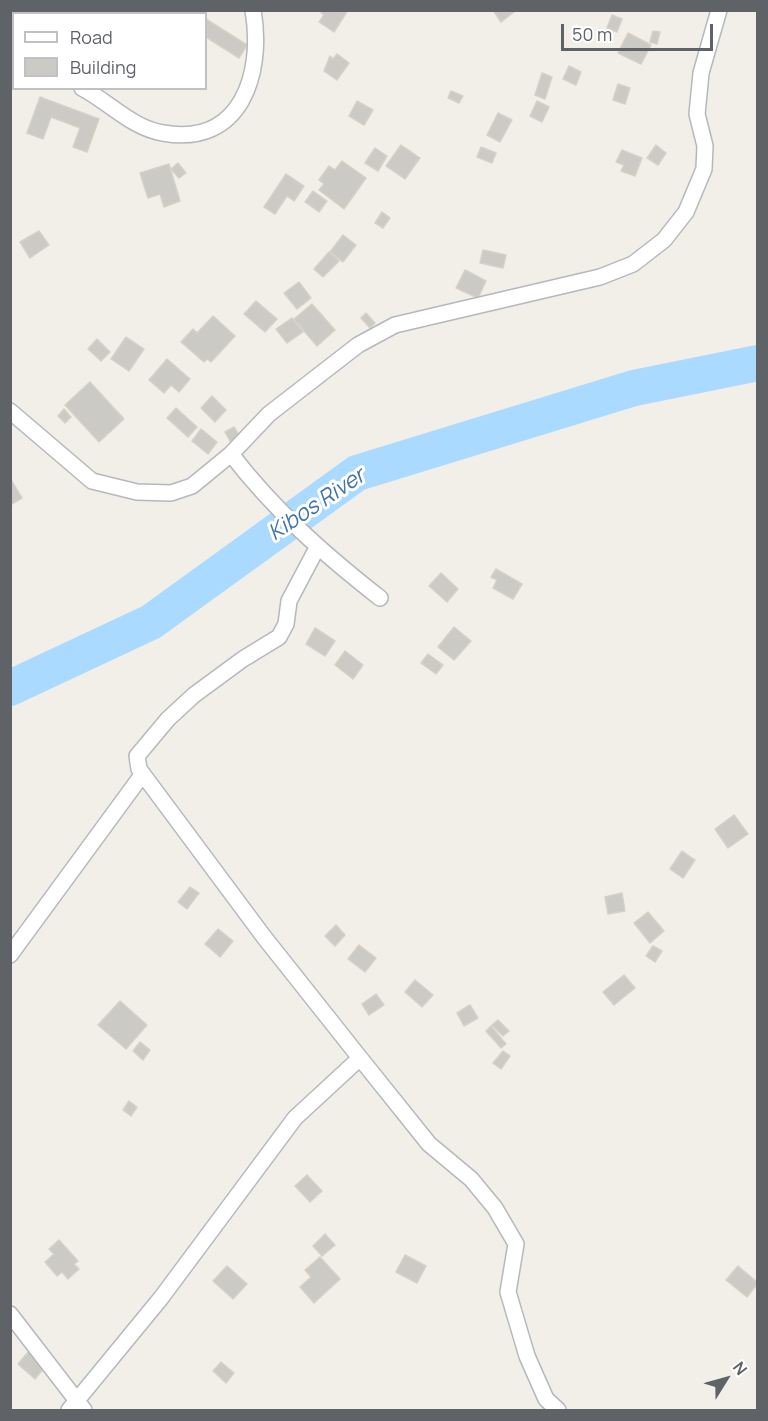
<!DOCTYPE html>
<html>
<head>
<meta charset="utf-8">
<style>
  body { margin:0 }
  #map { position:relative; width:768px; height:1421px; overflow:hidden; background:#f1efe8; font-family:Manrope,sans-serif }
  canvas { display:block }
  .frame { position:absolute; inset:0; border:12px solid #5f6368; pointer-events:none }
  .legend { position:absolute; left:12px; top:12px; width:195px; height:78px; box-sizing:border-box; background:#fff; border:2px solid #bfc1c3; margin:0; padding:8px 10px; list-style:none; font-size:18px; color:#5f6368 }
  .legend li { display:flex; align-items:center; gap:12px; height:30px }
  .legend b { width:30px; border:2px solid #bfc1c3 }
  .north { position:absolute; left:696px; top:1349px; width:60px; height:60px; -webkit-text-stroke:4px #fff; paint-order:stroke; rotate:53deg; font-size:16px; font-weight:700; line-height:24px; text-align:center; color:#5f6368 }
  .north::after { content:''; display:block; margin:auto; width:21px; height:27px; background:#5f6368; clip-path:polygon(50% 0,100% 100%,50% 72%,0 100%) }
  .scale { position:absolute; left:561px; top:24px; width:152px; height:27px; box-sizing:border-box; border:3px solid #5f6368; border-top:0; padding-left:8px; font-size:18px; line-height:21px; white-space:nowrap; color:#5f6368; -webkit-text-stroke:4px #fff; paint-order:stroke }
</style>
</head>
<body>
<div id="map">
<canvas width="768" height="1421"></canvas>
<div class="frame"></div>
<ul class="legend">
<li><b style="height:8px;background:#fff"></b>Road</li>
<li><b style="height:16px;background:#cccac5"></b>Building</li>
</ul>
<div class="north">N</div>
<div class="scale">50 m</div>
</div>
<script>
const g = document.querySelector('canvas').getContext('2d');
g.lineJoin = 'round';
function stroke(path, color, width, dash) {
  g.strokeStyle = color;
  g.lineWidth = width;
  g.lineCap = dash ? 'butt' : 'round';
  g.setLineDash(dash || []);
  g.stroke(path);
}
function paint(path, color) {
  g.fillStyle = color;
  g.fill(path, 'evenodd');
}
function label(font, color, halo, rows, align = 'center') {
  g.font = font + ' Manrope,sans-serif';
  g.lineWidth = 6;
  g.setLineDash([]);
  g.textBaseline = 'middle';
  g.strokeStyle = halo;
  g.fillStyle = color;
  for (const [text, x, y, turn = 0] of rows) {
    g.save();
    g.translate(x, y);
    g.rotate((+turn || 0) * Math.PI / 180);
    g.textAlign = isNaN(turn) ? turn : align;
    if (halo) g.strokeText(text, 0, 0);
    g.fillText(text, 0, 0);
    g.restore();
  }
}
const river = new Path2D(`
  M10,688L151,622L357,473L634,388L758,363`);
const building = new Path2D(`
  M323,10H348L334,32L319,22L324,15L321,13Z
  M493,10H513L514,12L501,22Z
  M612,15L622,19L617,32L607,28Z
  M206,19L247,45L239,58L206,37Z
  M653,31L660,32L657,44L650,42Z
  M628,33L651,45L641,64L618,53Z
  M337,54L349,63L337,80L324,71L330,56L333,59Z
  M569,66L581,72L576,85L563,79Z
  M542,73L552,77L545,99L535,95Z
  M618,84L630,88L625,104L613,100Z
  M451,91L463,96L459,103L448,98Z
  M40,97L99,119L87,152L73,147L80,128L51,117L43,139L27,133Z
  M357,101L373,110L364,125L349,116Z
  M537,101L549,107L542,122L530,116Z
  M498,113L512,120L500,142L487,135Z
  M401,145L420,158L405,179L386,166Z
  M656,145L666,153L658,165L647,158Z
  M481,147L496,153L492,163L477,157Z
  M375,148L387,156L378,171L365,163Z
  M622,150L642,158L635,176L621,171L624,165L616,162Z
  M342,161L366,178L344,209L319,190L324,184L319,180L329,166L335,170Z
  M178,163L186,173L179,178L171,169Z
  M169,164L180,201L164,207L160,194L148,198L140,173Z
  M286,174L304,186L294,201L287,196L275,214L264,207Z
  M313,191L327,201L319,212L305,202Z
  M382,212L390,218L383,228L375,223Z
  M39,231L49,245L30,258L20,242Z
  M343,235L356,245L343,262L330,252Z
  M483,250L506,255L503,268L480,263Z
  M329,252L339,261L323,277L314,269Z
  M465,270L486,281L478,298L456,288Z
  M299,282L311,298L297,309L284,293Z
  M256,301L277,319L265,332L244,314Z
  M312,304L335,330L317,346L294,319Z
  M366,313L375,323L370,328L361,318Z
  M213,316L235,336L211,362L207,359L204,362L181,342L193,329L197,333Z
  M292,318L303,332L287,343L276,329Z
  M126,337L144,349L129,371L111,359Z
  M97,339L110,352L101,361L88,349Z
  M167,359L190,379L179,392L171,385L164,393L149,380Z
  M90,382L124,419L99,442L65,405Z
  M212,396L226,410L215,422L201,408Z
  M176,408L197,427L188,437L167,418Z
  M64,409L71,417L65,423L58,416Z
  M234,427L242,440L233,446L225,432Z
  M201,429L217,442L208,454L192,441Z
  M10,478L22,498L10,505Z
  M496,569L522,584L513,599L493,588L497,580L491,577Z
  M441,573L458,589L447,602L429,586Z
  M454,627L471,641L454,660L438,647Z
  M315,628L335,641L325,656L306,644Z
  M345,651L363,665L353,679L335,665Z
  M428,654L443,665L436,674L421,663Z
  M734,815L748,834L728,848L715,829Z
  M682,851L695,860L683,878L670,869Z
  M190,887L199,893L187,909L178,902Z
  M622,893L625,911L608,914L605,897Z
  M648,912L664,931L650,943L634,923Z
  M336,925L345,935L335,946L325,936Z
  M218,929L233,941L220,957L205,944Z
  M359,945L376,958L365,972L348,959Z
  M653,946L662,951L655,962L646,956Z
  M624,975L635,988L614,1005L603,992Z
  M415,980L433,995L422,1007L405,992Z
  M376,994L384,1005L369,1015L362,1004Z
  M120,1001L147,1025L126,1049L98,1025Z
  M470,1005L478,1018L464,1026L457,1013Z
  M498,1020L509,1031L503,1036L492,1025Z
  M491,1026L506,1044L501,1048L486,1031Z
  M140,1042L150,1050L143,1060L133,1051Z
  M503,1051L510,1056L501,1069L493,1063Z
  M129,1101L137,1107L131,1116L123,1110Z
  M307,1175L322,1191L310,1202L295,1186Z
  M325,1234L335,1245L322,1256L313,1246Z
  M59,1240L78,1261L74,1264L79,1269L68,1279L62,1272L57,1276L45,1262L54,1254L49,1249Z
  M405,1255L426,1266L417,1283L396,1272Z
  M320,1257L340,1279L314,1303L300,1287L311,1277L305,1270Z
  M227,1266L247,1284L233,1299L213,1281Z
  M738,1266L758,1283L747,1297L726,1280Z
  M30,1350L47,1364L35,1379L18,1364Z
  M221,1362L234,1373L226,1383L213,1371Z`);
const street = new Path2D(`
  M10,65L14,67
  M82,88C109,102 132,128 163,133C241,147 264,74 253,10
  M10,411L92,481L137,492L171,493L192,486L231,454C274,510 325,555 380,598
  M231,454L269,414L358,345L395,325L600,277L633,264L664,240L686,212L704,169L705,146L697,114L701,73L719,10
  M317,548L289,601L286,624L279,637L243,659L194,695L168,719L137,756L139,769L264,937L360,1058L429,1144L471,1179L495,1208L516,1244L508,1292L527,1356L546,1399L558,1410
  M10,955L142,775
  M10,1314L84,1410
  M69,1410L161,1298L295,1118L360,1058`);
const waterNames = [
  ["Kibos River",317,505,-34]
];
stroke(river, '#aadaff', 36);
paint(building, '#cccac5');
stroke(building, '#d6d1c6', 1.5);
stroke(street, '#b5b8bc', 18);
stroke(street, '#fff', 15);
label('italic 22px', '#4174aa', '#fff', waterNames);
</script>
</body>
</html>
